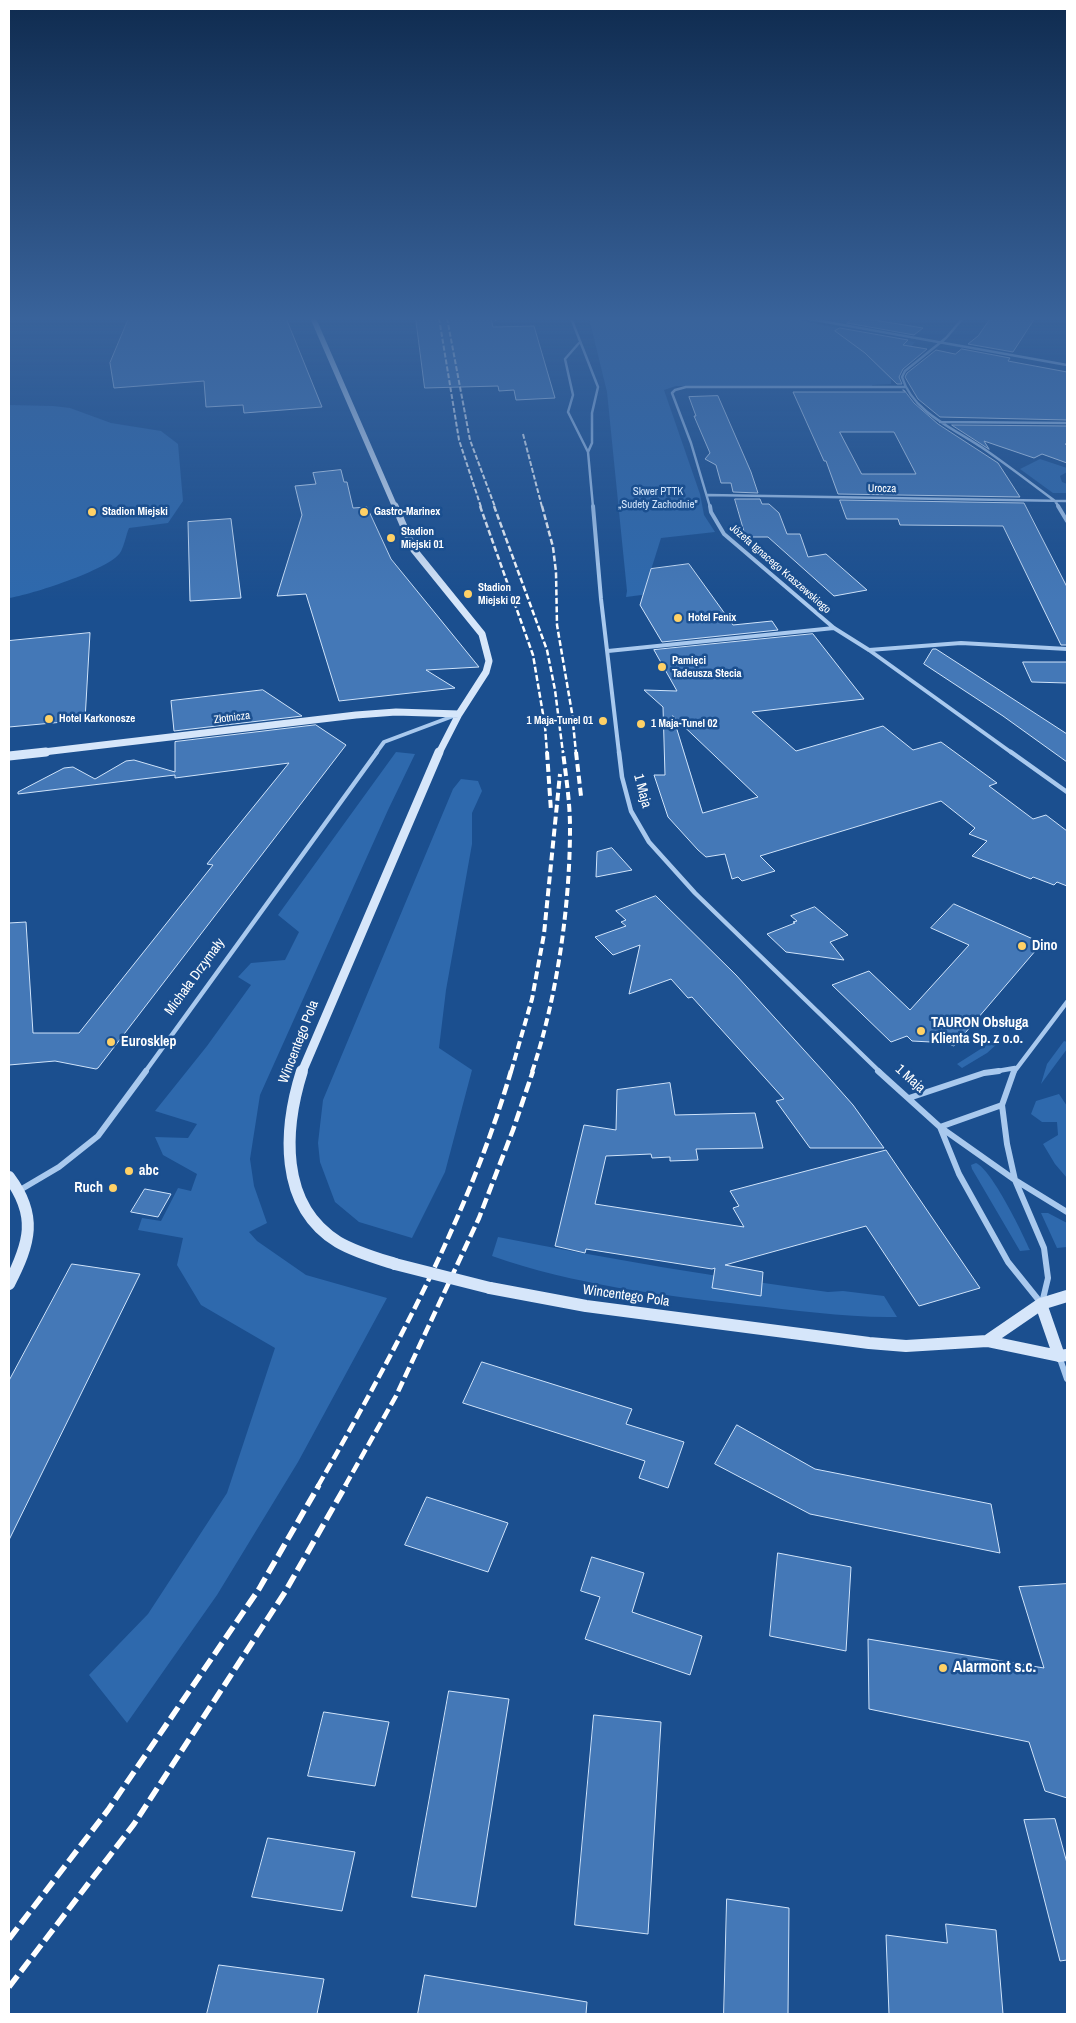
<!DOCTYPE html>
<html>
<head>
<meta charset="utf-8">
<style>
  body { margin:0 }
  #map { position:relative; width:1076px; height:2023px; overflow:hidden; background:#1b4f8f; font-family:"Archivo Narrow",sans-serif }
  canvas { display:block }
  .frame { position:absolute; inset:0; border:10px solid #fff; pointer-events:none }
</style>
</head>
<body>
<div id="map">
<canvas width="1076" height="2023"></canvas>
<div class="frame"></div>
</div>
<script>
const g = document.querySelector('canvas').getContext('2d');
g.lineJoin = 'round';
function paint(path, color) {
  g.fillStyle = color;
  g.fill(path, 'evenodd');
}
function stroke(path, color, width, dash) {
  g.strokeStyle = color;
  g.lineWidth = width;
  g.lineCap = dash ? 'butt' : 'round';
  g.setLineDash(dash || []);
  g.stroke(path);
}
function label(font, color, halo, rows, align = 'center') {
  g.font = font + ' "Archivo Narrow",sans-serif';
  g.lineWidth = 5;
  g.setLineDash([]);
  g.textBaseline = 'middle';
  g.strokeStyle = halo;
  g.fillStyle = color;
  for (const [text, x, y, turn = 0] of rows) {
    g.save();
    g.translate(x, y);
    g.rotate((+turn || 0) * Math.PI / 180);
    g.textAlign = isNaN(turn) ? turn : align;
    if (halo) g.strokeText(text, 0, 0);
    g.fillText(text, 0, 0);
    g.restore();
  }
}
const green = new Path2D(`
  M589,318H793L817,324L915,342L892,370L891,384L872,385L873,387L676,386L664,390L700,494L704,515L715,532L661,538L645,589L649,594L626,597L627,591L607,392Z
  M9,405L53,406L70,408L111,423L161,431L178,444L183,501L168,523L129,528C126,535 124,547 120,553C108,570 30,595 9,598Z
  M1040,459L1067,468V472L1060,476L1062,482L1067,484V493H1053L1020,469Z
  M396,752L415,754L388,810L260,1095L250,1159L254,1186L267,1223L249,1232L257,1241L306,1275L387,1298L298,1462L217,1595L127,1723L89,1675L148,1614L227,1493L275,1348L201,1305L177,1265L183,1238L138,1230L142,1218L161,1221L178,1188L191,1191L197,1174L163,1155L155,1137L188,1138L197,1124L155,1111L207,1046L251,985L238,977L251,963L285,960L299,932L278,915Z
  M461,779L478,781L482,791L472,813V844L446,990L439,1048L472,1070L445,1172L412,1238L359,1222L335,1202L320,1162L318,1143L323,1100L453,789Z
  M1008,1034L987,1053L962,1068L957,1064L990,1043Z
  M1064,1041L1067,1042V1049L1041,1084L1047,1064Z
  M1059,1094L1067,1106V1178L1055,1164L1043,1144L1058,1135L1057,1122H1042L1031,1114L1036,1101Z
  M976,1163C992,1170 1022,1232 1030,1250L1020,1251L972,1169L971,1165Z
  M1041,1213H1048L1067,1223V1247L1057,1248Z
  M498,1237C608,1259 717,1277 828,1292L843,1291L884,1296L897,1317C847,1318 796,1310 746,1305C661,1295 574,1285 492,1256Z`);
const building = new Path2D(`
  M129,318H286L322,407L244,413L243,405L206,407L204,381L114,388L110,363Z
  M416,318H491L493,327L534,326L555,398L516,400L514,390L499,391L498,386L425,388Z
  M855,318H862L923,328L914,335L847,323Z
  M991,318H1035L1013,352L968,344L978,336Z
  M840,328L908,340L903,345L927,349L903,369L899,377L902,384H897L865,353L835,331Z
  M962,349L1010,358L1008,361L1067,372V420L940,417L918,399L905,377L907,373L936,350L955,354Z
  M903,390H904L914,403L938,424L998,463L1020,497L838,494L826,461H824L793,392H905ZM840,432H894L916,474H862Z
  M718,396L751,472L758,493L733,492L731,483H721L716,465L705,459L710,453L694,416H696L689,397Z
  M952,425L1067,426V443L1065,444L1067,446V463L1042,454L1034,458L984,441L989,449Z
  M341,470L344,482H347L353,508L367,507L391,559L479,667L426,670L455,688L339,701L306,594L277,596L302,515L295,486L316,484L313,473Z
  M735,499H760L762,504H769L779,513L787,534H800L808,557L826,554L867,590L834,596L768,537H746Z
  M840,500L1024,503L1067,587V645H1061L1003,526L900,525L898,519H847Z
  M231,519L241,598L190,601L188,522Z
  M689,564L733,625L772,621L778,630L662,642L640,605L651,569Z
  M90,633L85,720L9,727V641Z
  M813,634L864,699L752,712L796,751L883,726L913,750L941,742L997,783L989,786L1033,819L1046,815L1067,831V886L1057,882L1054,885L1033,877L1031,879L972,856L987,841L969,834L975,828L941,801L760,856L775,871L742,881L738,877L732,879L725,854L706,857L698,850L668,817L654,775H665L663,707L644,690L677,691L654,650ZM673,716L758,797L703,813Z
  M933,649H936L1067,734V762L1003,716L924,664Z
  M1023,662H1067V683L1032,682Z
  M263,690L302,716L174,731L171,701Z
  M316,725L346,745L98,1068L96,1069L55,1061L9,1065V923L26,922L33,1033H79L213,865L207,864L289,763L175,778V775L18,794V792L64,768L73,767L95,779L126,761L134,760L175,772V742Z
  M612,848L632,870L596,877L597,852Z
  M656,896L736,975L823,1071L853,1105L884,1148H810L776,1101L784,1099L692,997L688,998L671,979L629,994L640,945L613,955L595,937L626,926L621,922L626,920L616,911Z
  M954,904L1042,943L954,1046L936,1038L931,1042L912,1041L907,1036L891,1042L832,985L869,971L910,1010L969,945L931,928Z
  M815,907L848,935L830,942L844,960L786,952L767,934L795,923L793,922L797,921L791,916Z
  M670,1083L675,1115L755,1113L763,1148L696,1149L698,1160L670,1161V1157L652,1158L651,1154L606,1156L595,1204L744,1227L733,1208L739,1206L730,1191L886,1150L980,1288L919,1306L866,1226L725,1265L763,1272L761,1296L712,1288L715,1268L712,1269L586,1249L585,1253L555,1246L584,1125L616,1130L617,1090Z
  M145,1189L171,1194L158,1217L131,1212Z
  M72,1264L140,1274L9,1540V1381Z
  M482,1362L632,1409L626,1424L684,1442L668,1488L639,1478L645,1461L463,1403Z
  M737,1425L815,1469L991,1504L1000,1553L810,1514L715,1464Z
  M427,1497L508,1523L488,1572L405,1545Z
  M778,1553L851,1567L846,1651L770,1636Z
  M592,1557L644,1573L632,1612L702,1636L690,1675L585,1639L600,1597L581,1591Z
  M1067,1584V1798L1045,1791L1029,1742L869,1709L868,1639L1044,1668L1019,1587Z
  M449,1691L509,1699L476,1907L412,1897Z
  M324,1712L389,1722L375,1786L308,1776Z
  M594,1715L661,1722L648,1934L575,1925Z
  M1055,1819L1067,1863V1960L1060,1961L1024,1820Z
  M268,1838L355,1852L342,1911L252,1897Z
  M727,1899L789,1908L788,2014H724Z
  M946,1924L996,1930L1003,2014H889L886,1935L947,1943Z
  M219,1965L324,1979L317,2014H207Z
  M425,1975L587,2002L586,2014H418Z`);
const streetFar3 = new Path2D(`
  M571,318L598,387L592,413V443L588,452L593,507
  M804,318L1067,365
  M963,318L946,338L905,371L902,377C913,414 958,430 987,451C1010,467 1032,484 1055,501L1059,507
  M579,343L565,359L573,395L568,412L588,452
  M940,422L1067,423
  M708,495L1067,501
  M710,507L691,443L672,393L675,390L686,387H905`);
const streetFar2 = new Path2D(`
  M593,506L601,599L619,753
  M710,506L711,512L724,534L834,628L869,650L1012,753
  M1058,506L1067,521
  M869,650L961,643L1067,649
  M608,651L834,628
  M376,753L384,742L456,715`);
const streetFar1 = new Path2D(`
  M619,752L622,777L631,811L649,842L695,893L880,1072
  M1011,752L1067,792
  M145,1072L377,752
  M992,1072L1015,1068
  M1014,1072L1067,1002`);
const street = new Path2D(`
  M878,1071L940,1127L1015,1180L1067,1212
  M1014,1071L1002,1105L1007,1144L1015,1180L1044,1248L1048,1278L1042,1303
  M909,1098L984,1073L999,1071
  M940,1127L959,1174L1008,1262L1041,1303
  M940,1127L1002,1105
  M20,1190L59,1167L98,1136L146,1071
  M1059,1356L1067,1379`);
const secondaryFar3 = new Path2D(`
  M313,318L395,507`);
const secondaryFar2 = new Path2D(`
  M395,506L414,550L482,634L489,661L486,672L459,714L439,753
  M35,753L356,715L396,712L459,714`);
const secondaryFar1 = new Path2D(`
  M9,756L46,752
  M302,1072L439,752`);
const secondary = new Path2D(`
  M302,1071C284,1128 278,1205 338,1242C355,1252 376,1258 395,1264
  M9,1177C38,1216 30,1243 9,1284
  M490,1288L586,1306L869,1343L906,1346L987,1341L1059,1356L1067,1355
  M1041,1304L1059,1356
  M987,1341L1041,1304L1067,1296`);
const railFar4 = new Path2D(`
  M439,318L459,440L481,507
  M447,318L470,440L495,507
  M495,318L496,321
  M523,434L542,507`);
const railFar3 = new Path2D(`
  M480,506L533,655L545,726L547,753
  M494,506L547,650L555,690L563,753
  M542,506L553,547L556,572L557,625L572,713L576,753`);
const railFar2 = new Path2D(`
  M547,752L551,811
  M576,752L581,796
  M511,1072L532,999L544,934L560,774
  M532,1072C557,998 570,906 570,828C570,802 566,777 563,752`);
const railFar1 = new Path2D(`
  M318,1486C393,1355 469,1215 511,1071
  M345,1486L396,1396L479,1218L513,1130L533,1071`);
const rail = new Path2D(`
  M9,1939L108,1810L259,1589L319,1485
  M9,1987L134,1824L285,1592L346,1485`);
const secondaryBridge = new Path2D(`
  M395,1264L490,1288`);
const markers = [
  [92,512,5,"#ffd166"],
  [364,512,5,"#ffd166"],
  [391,538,5,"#ffd166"],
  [468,594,5,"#ffd166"],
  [678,618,5,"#ffd166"],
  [662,667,5,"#ffd166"],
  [49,719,5,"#ffd166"],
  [603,721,5,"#ffd166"],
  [641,724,5,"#ffd166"],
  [1022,946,5,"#ffd166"],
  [921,1031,5,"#ffd166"],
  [111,1042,5,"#ffd166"],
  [129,1171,5,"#ffd166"],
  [113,1188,5,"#ffd166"],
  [943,1668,5,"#ffd166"]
];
const farStreetnames = [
  ["Urocza",882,489,1],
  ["Józefa Ignacego Kraszewskiego",780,569,41],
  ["Złotnicza",232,718,-7]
];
const farParknames = [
  ["Skwer PTTK",658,492],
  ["„Sudety Zachodnie\"",658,505]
];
const farPoinames = [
  ["Stadion Miejski",102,512],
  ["Gastro-Marinex",374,512],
  ["Stadion",401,532],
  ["Miejski 01",401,545],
  ["Stadion",478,588],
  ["Miejski 02",478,601],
  ["Hotel Fenix",688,618],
  ["Pamięci",672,661],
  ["Tadeusza Stecia",672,674],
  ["Hotel Karkonosze",59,719],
  ["1 Maja-Tunel 01",593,721,"right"],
  ["1 Maja-Tunel 02",651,724]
];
const streetNames = [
  ["1 Maja",642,791,75],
  ["Michała Drzymały",195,977,-54],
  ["Wincentego Pola",299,1042,-69],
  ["1 Maja",910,1079,42],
  ["Wincentego Pola",626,1296,8]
];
const poiNames = [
  ["Dino",1032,946],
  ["TAURON Obsługa",931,1023],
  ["Klienta Sp. z o.o.",931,1039],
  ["Eurosklep",121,1042],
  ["abc",139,1171],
  ["Ruch",103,1188,"right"]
];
const nearPoinames = [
  ["Alarmont s.c.",953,1668]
];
paint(green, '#2e69ad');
paint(building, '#4478b7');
stroke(building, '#cfe3fa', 1);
stroke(streetFar3, '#a9c9ee', 2.5);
stroke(streetFar2, '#a9c9ee', 4);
stroke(streetFar1, '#a9c9ee', 4.5);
stroke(street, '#a9c9ee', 6);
stroke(secondaryFar3, '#d6e6fa', 5.5);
stroke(secondaryFar2, '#d6e6fa', 7);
stroke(secondaryFar1, '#d6e6fa', 9);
stroke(secondary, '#d6e6fa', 12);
stroke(railFar4, '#fff', 2, [5, 2]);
stroke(railFar3, '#fff', 2.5, [6, 2.5]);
stroke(railFar2, '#fff', 4, [8, 4]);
stroke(railFar1, '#fff', 4.5, [11, 4.5]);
stroke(rail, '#fff', 5.5, [14, 5.5]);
stroke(secondaryBridge, '#d6e6fa', 12);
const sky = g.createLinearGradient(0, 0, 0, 601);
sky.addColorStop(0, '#0f2b4f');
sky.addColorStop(0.53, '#39639b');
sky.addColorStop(1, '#39639b00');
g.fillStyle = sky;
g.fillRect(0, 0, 1076, 601);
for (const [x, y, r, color] of markers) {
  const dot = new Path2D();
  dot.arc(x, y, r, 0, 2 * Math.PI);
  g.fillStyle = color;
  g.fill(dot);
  stroke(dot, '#1b4f8f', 2);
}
label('11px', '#fff', '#1b4f8f', farStreetnames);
label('11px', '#cfe3fa', '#1b4f8f', farParknames);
label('bold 11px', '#fff', '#1b4f8f', farPoinames, 'left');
label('14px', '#fff', '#1b4f8f', streetNames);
label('bold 14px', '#fff', '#1b4f8f', poiNames, 'left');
label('bold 16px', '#fff', '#1b4f8f', nearPoinames, 'left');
</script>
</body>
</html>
